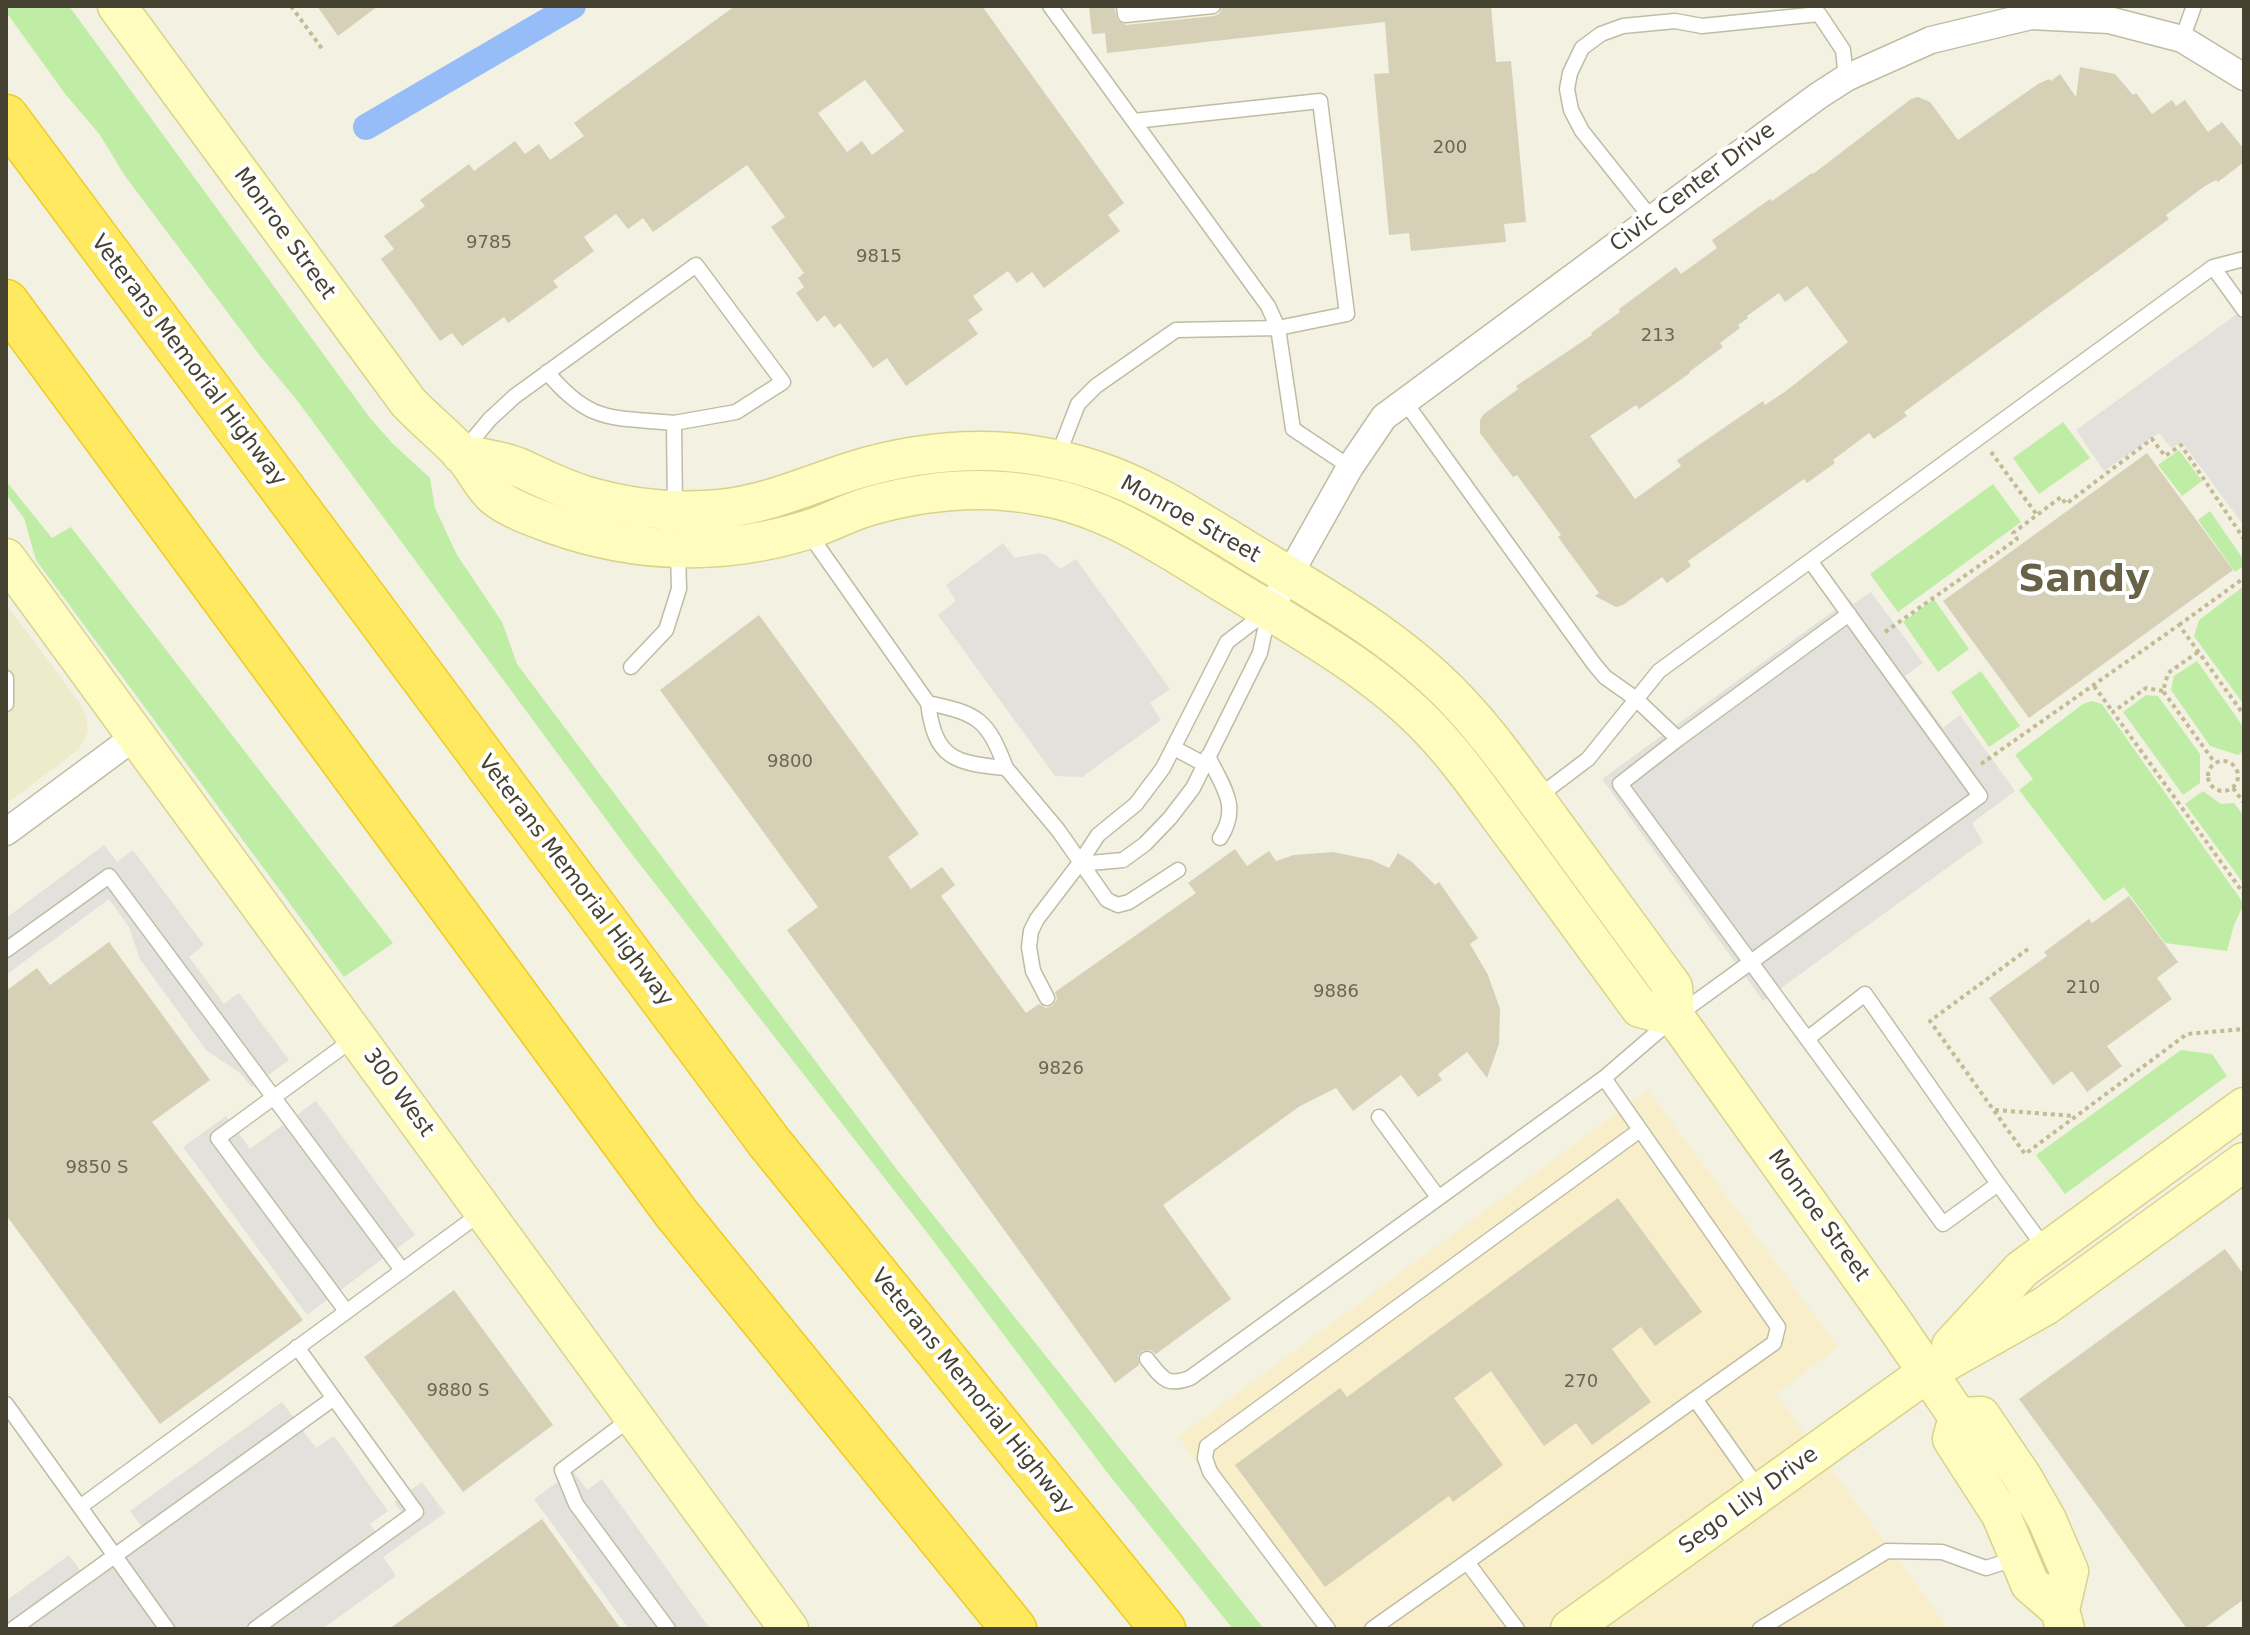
<!DOCTYPE html>
<html>
<head>
<meta charset="utf-8">
<style>
  body { margin:0 }
  #map { position:relative; width:2250px; height:1635px; overflow:hidden; background:#f3f1e2; font-family:"DejaVu Sans",sans-serif }
  canvas { display:block }
  .frame { position:absolute; inset:0; border:8px solid #454232; pointer-events:none }
</style>
</head>
<body>
<div id="map">
<canvas width="2250" height="1635"></canvas>
<div class="frame"></div>
</div>
<script>
const g = document.querySelector('canvas').getContext('2d');
g.lineJoin = 'round';
function paint(path, color) {
  g.fillStyle = color;
  g.fill(path, 'evenodd');
}
function stroke(path, color, width, dash) {
  g.strokeStyle = color;
  g.lineWidth = width;
  g.lineCap = dash ? 'butt' : 'round';
  g.setLineDash(dash || []);
  g.stroke(path);
}
function label(font, color, halo, rows, align = 'center') {
  g.font = font + ' "DejaVu Sans",sans-serif';
  g.lineWidth = 8;
  g.setLineDash([]);
  g.textBaseline = 'middle';
  g.strokeStyle = halo;
  g.fillStyle = color;
  for (const [text, x, y, turn = 0] of rows) {
    g.save();
    g.translate(x, y);
    g.rotate((+turn || 0) * Math.PI / 180);
    g.textAlign = isNaN(turn) ? turn : align;
    if (halo) g.strokeText(text, 0, 0);
    g.fillText(text, 0, 0);
    g.restore();
  }
}
const commercial = new Path2D(`
  M1648,1090L1838,1347L1776,1394L1949,1629H1319L1178,1437Z`);
const education = new Path2D(`
  M6,604L81,705L86,716L88,732L79,749L6,804Z`);
const green = new Path2D(`
  M6,6H69L370,418L393,444L430,478L435,508L457,555L502,622L517,664L898,1171L1264,1629H1233L1106,1471L932,1239L628,849L296,399L261,357L125,176L100,135L66,95L6,12Z
  M2063,422L2090,458L2039,494L2013,458Z
  M2179,450L2202,481L2182,496L2158,465Z
  M6,481L52,538L71,527L393,943L344,977L36,560L24,518L6,494Z
  M1993,484L2021,522L1898,612L1870,574Z
  M2210,511L2244,560V566L2235,572L2198,520Z
  M2244,586V705L2194,636L2199,620Z
  M1934,599L1969,649L1938,672L1903,622Z
  M2197,661L2244,728V750L2238,755L2210,746L2171,690L2174,676Z
  M1981,671L2020,726L1989,747L1951,692Z
  M2146,695L2158,696L2200,754V783L2183,795L2123,712Z
  M2092,701L2102,704L2244,904L2234,925L2227,951L2165,943L2124,887L2104,901L2019,790L2033,779L2015,755L2083,704Z
  M2203,791L2221,804L2234,803L2244,816V884L2185,804Z
  M2181,1050L2212,1054L2227,1076L2065,1194L2036,1155Z`);
const parking = new Path2D(`
  M2244,309V526L2182,442L2171,448L2159,433L2104,471L2076,430Z
  M1003,543L1014,558L1039,553L1046,555L1060,569L1076,559L1170,689L1150,703L1161,720L1082,777L1055,776L938,615L956,601L946,585Z
  M1871,592L1923,663L1905,676L1943,728L1960,715L2015,791L1972,823L1983,842L1763,1001L1602,779L1850,599L1853,604Z
  M104,845L117,862L133,850L204,945L189,957L224,1004L239,993L289,1060L252,1087L240,1073L206,1050L140,959L129,927L109,899L6,975V918Z
  M316,1101L415,1235L307,1315L183,1147L226,1116L250,1149Z
  M282,1402L316,1448L334,1436L388,1511L370,1524L376,1533L403,1514L394,1502L422,1482L445,1513L383,1557L396,1576L322,1629H6V1601L69,1555L82,1573L143,1528L130,1511Z
  M573,1471L587,1490L602,1479L710,1629H629L534,1499Z`);
const canal = new Path2D(`
  M366,127L573,6`);
const building = new Path2D(`
  M317,6H378L338,36Z
  M735,6H982L1124,203L1108,215L1120,231L1044,288L1032,272L1017,283L1008,271L973,296L983,310L968,320L978,334L906,386L887,358L873,368L840,323L834,328L825,315L817,322L796,293L804,287L798,278L804,273L771,227L785,217L747,165L653,232L643,218L628,229L616,214L584,237L594,251L553,281L558,287L508,323L504,317L462,346L452,333L440,341L381,259L394,249L384,236L425,206L420,200L469,164L474,171L515,141L525,154L539,144L550,160L584,136L574,123ZM865,80L904,131L872,155L862,141L847,152L818,113Z
  M1089,6H1114L1117,20L1126,25L1214,16L1219,14L1223,6H1491L1496,62L1511,61L1526,222L1504,224L1506,242L1411,251L1409,233L1389,235L1374,74L1389,73L1385,22L1107,53L1105,33L1092,34Z
  M2080,67L2115,74L2133,95L2136,93L2152,114L2172,100L2176,106L2185,100L2208,132L2222,122L2244,149V162L2218,182L2216,180L2205,186L2166,215L2169,219L1904,412L1907,416L1874,439L1869,433L1833,460L1835,463L1807,483L1804,479L1688,561L1691,566L1667,583L1662,577L1623,605L1616,607L1595,596L1599,593L1558,537L1561,535L1517,475L1513,477L1480,433V420L1484,414L1518,389L1516,386L1592,335L1591,333L1620,312L1619,309L1676,267L1681,274L1717,248L1712,240L1770,199L1772,201L1812,173L1813,174L1911,99L1918,97L1930,102L1958,140L2038,84L2049,79L2051,81L2060,74L2076,97ZM1807,286L1848,342L1786,391L1765,405L1763,401L1677,460L1681,466L1635,499L1590,436L1636,405L1639,409L1690,373L1689,372L1723,347L1720,343L1740,328L1738,325L1748,318L1747,316L1779,293L1785,302Z
  M2147,453L2233,570L2029,718L1943,601Z
  M759,615L919,834L888,857L911,889L942,867L955,885L941,896L1026,1013L1039,1004L1046,1008L1052,1006L1057,999L1055,992L1196,893L1188,883L1235,849L1247,866L1269,851L1276,861L1294,855L1333,852L1372,860L1389,868L1398,853L1412,862L1435,885L1439,882L1478,938L1470,944L1488,975L1500,1009L1499,1044L1487,1078L1467,1052L1438,1074L1442,1080L1418,1097L1401,1075L1353,1111L1336,1088L1300,1106L1163,1205L1231,1299L1156,1354L1150,1350L1142,1351L1138,1356L1139,1365L1115,1383L787,930L818,907L660,690Z
  M2129,896L2178,962L2157,978L2172,999L2107,1046L2122,1066L2087,1092L2072,1071L2053,1085L1989,998L2047,956L2044,952L2089,919L2092,923Z
  M109,942L210,1080L152,1122L303,1320L160,1424L6,1215V991L37,968L50,985Z
  M1618,1198L1702,1312L1655,1346L1641,1327L1612,1349L1651,1402L1592,1445L1576,1423L1544,1446L1491,1371L1454,1398L1503,1465L1453,1502L1449,1496L1325,1587L1235,1465L1340,1388L1347,1397Z
  M2225,1249L2244,1275V1599L2203,1629H2187L2019,1399Z
  M454,1290L553,1425L463,1492L364,1357Z
  M542,1519L621,1629H389Z`);
const path = new Path2D(`
  M291,6L323,50
  M1991,452L2037,515
  M2179,625L2244,578
  M1885,632L2017,539L2013,533L2061,497L2066,504L2152,439L2165,456L2181,445L2244,539
  M2198,652L2168,673L2163,691L2215,763
  M2094,686L2113,712
  M2163,691L2146,688L2113,712L2244,894
  M2208 776a15 15 0 1 1 30 0a15 15 0 1 1-30 0Z
  M1981,764L2179,625L2244,715
  M2233,788L2244,803
  M2028,949L1930,1021L2025,1154L2187,1034L2244,1029
  M1995,1110L2074,1116`);
const lane = new Path2D(`
  M1050,6L1268,306L1278,328L1293,429L1350,467
  M1124,6L1125,15L1213,6
  M2182,39L2194,6
  M1652,219L1582,131L1571,110L1567,89L1570,73L1582,48L1601,34L1623,26L1675,21L1702,26L1819,14L1843,50L1846,78
  M2213,267L2244,310
  M547,372C590,424 612,417 674,423
  M1405,402L1594,664L1605,677L1636,699L1678,739L1620,784L1943,1224L1998,1184L2047,1251
  M464,450L490,419L515,396L696,265L783,382L736,412L674,423L675,508
  M1057,458L1078,404L1096,386L1176,330L1278,328L1347,314L1320,101L1134,121
  M807,531L928,703C935,759 954,763 1006,768L1058,830L1107,900L1118,905L1129,902L1178,870
  M631,667L666,630L679,589L678,551
  M6,678V704
  M928,703C979,714 987,719 1006,768
  M1678,739L1849,614
  M1174,748L1204,764
  M1208,756C1222,786 1241,806 1220,838
  M1535,799L1588,759L1659,671L2213,267L2244,259
  M1079,864L1123,860L1145,844L1170,818L1193,788L1260,653L1269,611
  M6,950L109,876L402,1270
  M1047,998L1033,971L1029,947L1031,931L1037,919L1079,864L1098,835L1136,804L1163,768L1227,642L1265,613
  M1807,1039L1865,994L1998,1184
  M1604,1078L1778,1327L1774,1343L1695,1399
  M1379,1117L1438,1197
  M346,1311L218,1138L356,1037
  M1147,1359C1162,1378 1166,1387 1190,1378L1604,1078L1675,1017L1980,796L1811,562
  M6,1404L80,1507L481,1213
  M634,1416L562,1470L576,1504L668,1629
  M80,1507L167,1629
  M13,1629L334,1398
  M255,1629L416,1512L297,1347
  M1328,1629L1210,1472L1205,1458L1207,1446L1640,1130
  M1372,1629L1467,1562
  M1517,1629L1467,1562L1695,1399L1761,1492
  M1760,1629L1887,1551L1942,1552L1986,1568L2017,1558`);
const street = new Path2D(`
  M1269,611L1350,467L1384,417L1818,96L1846,78L1931,40L2031,16L2109,20L2182,39L2244,77
  M6,832L137,735`);
const secondary = new Path2D(`
  M117,6L408,402C425,420 445,436 462,454C474,466 481,485 494,496C509,509 536,518 555,525C637,554 723,556 807,530C828,524 848,512 870,506C926,490 984,485 1041,496C1106,507 1162,545 1217,579C1291,625 1372,667 1432,731C1465,766 1491,806 1520,844C1560,899 1600,954 1640,1008L1675,1017
  M461,454C480,458 501,460 518,467C542,478 565,490 591,497C633,509 677,513 720,509C768,504 808,485 852,471C894,458 937,451 981,451C1019,451 1058,458 1095,470C1150,488 1199,521 1248,551C1324,597 1405,642 1464,708C1497,744 1524,784 1553,823C1593,878 1633,932 1673,987L1675,1017L1893,1322L1958,1417L1952,1439L2001,1515L2030,1584L2060,1610
  M6,558L789,1629
  M1951,1346L2022,1269L2244,1107
  M1958,1417L1981,1416L2023,1478L2047,1520L2069,1571L2060,1610L2065,1629
  M1570,1629L1928,1372L2045,1306L2244,1162`);
const highway = new Path2D(`
  M6,117L769,1142L1163,1629
  M6,302L676,1213L1014,1629`);
const numberNames = [
  ["200",1450,148],
  ["9785",489,243],
  ["9815",879,257],
  ["213",1658,336],
  ["9800",790,762],
  ["210",2083,988],
  ["9886",1336,992],
  ["9826",1061,1069],
  ["9850 S",97,1168],
  ["270",1581,1382],
  ["9880 S",458,1391]
];
const streetNames = [
  ["Civic Center Drive",1693,188,-37],
  ["Monroe Street",284,234,54],
  ["Veterans Memorial Highway",188,361,53],
  ["Monroe Street",1190,520,29],
  ["Veterans Memorial Highway",575,881,53],
  ["300 West",398,1093,54],
  ["Monroe Street",1818,1216,54],
  ["Veterans Memorial Highway",972,1392,51],
  ["Sego Lily Drive",1749,1501,-36]
];
const townNames = [
  ["Sandy",2084,581]
];
paint(commercial, '#f9eeca');
paint(education, '#eeebca');
paint(green, '#bfeda6');
paint(parking, '#e3e1dc');
stroke(canal, '#96bdf8', 26);
paint(building, '#d5d0b6');
stroke(lane, '#bfbca4', 17);
stroke(street, '#bfbca4', 29);
stroke(secondary, '#d8d38c', 41);
stroke(highway, '#eecb21', 47);
stroke(path, '#c3bb94', 4, [4, 4]);
stroke(lane, '#fff', 14);
stroke(street, '#fff', 26);
stroke(secondary, '#fffcc0', 38);
stroke(highway, '#ffe961', 44);
label('18px', '#696653', null, numberNames);
label('22px', '#454232', '#fff', streetNames);
label('bold 38px', '#696248', '#fff', townNames);
</script>
</body>
</html>
